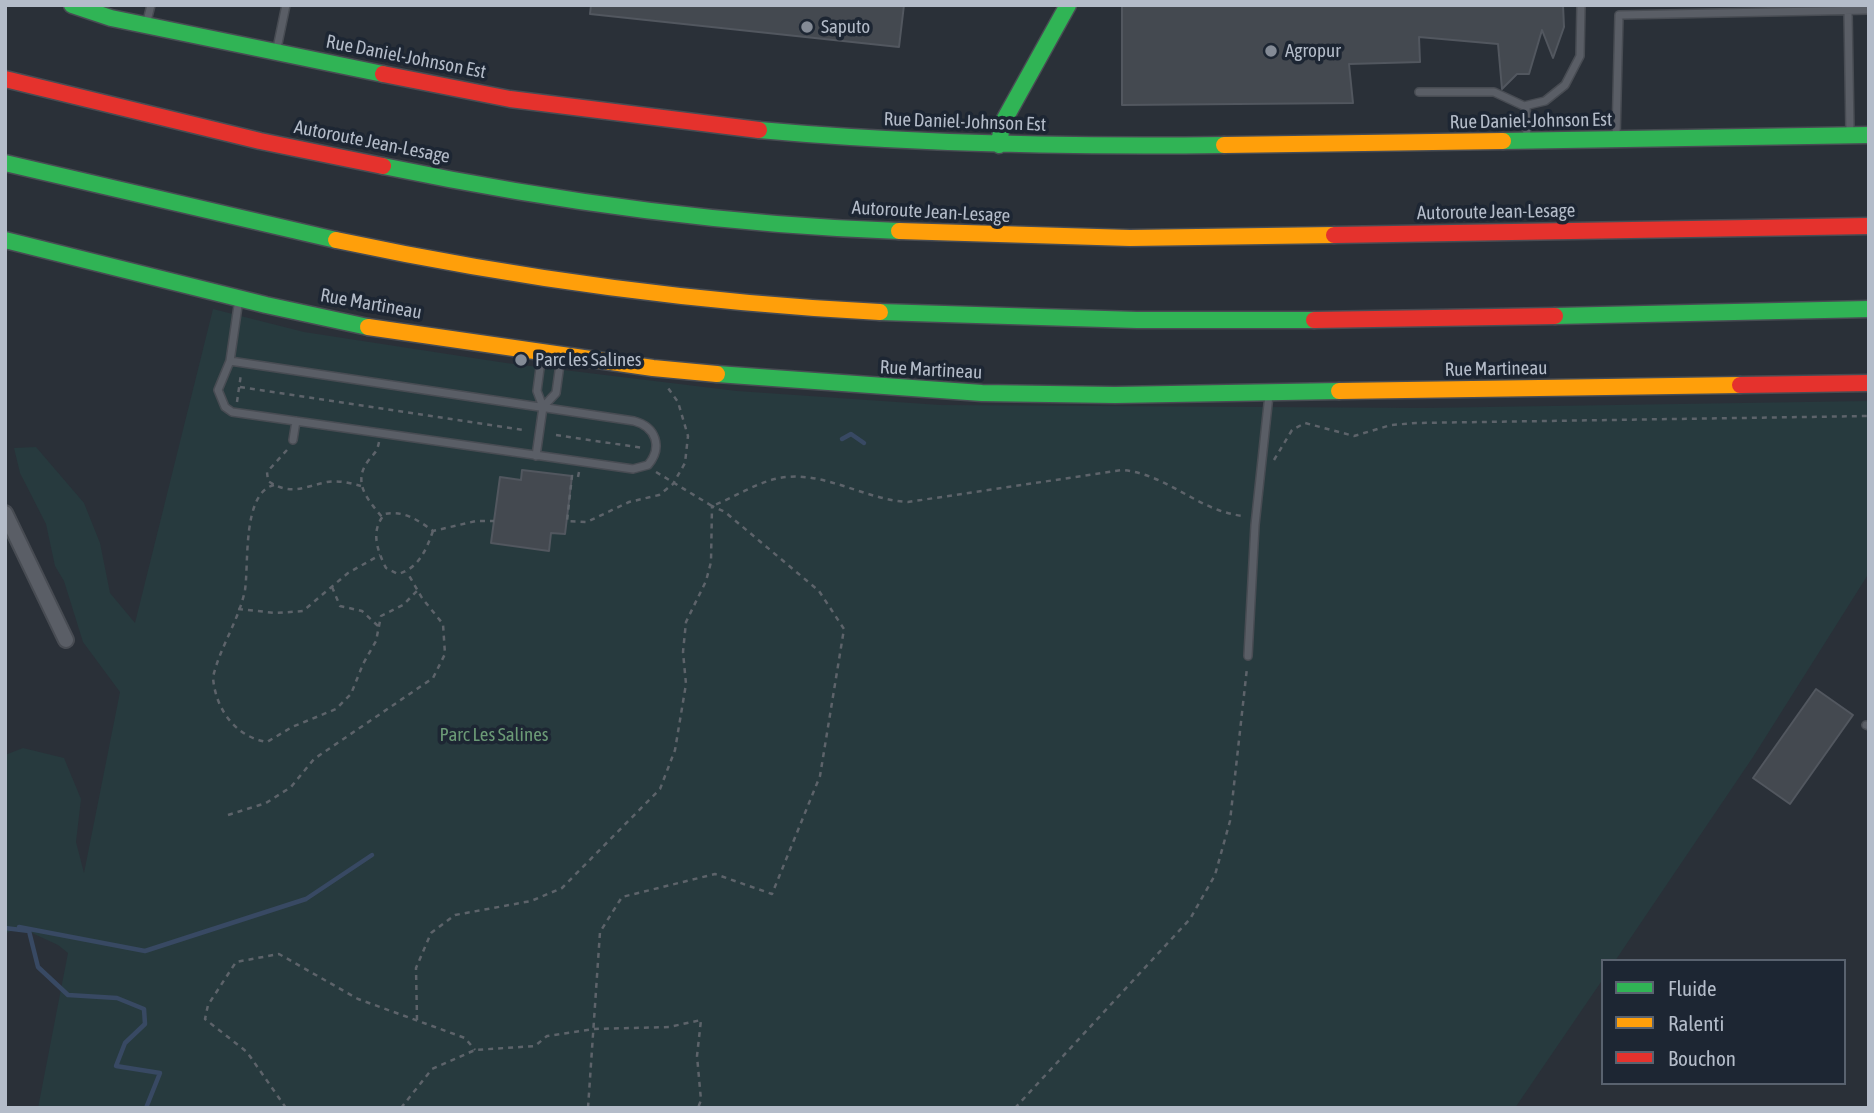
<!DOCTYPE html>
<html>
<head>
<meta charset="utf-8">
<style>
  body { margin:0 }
  #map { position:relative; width:1874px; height:1113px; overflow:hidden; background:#2a3038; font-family:"Asap Condensed",sans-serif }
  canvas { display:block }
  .frame { position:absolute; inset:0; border:7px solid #b4bcc9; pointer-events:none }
  .legend { position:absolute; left:1601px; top:959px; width:245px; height:126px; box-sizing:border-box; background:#1d2633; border:2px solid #59626f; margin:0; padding:9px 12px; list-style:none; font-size:21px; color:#b4bcc9 }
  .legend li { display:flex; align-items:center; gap:14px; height:35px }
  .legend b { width:35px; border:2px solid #59626f }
</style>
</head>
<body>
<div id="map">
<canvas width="1874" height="1113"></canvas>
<div class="frame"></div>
<ul class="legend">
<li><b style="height:9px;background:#30b455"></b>Fluide</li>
<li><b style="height:9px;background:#ff9f0a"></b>Ralenti</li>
<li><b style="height:9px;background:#e5322d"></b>Bouchon</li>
</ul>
</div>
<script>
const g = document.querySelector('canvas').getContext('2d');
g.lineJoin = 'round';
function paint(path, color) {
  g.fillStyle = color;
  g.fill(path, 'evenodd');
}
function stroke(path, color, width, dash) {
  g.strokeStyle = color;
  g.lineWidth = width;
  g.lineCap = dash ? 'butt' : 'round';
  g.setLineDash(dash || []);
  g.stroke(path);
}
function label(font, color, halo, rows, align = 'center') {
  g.font = font + ' "Asap Condensed",sans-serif';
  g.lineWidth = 7;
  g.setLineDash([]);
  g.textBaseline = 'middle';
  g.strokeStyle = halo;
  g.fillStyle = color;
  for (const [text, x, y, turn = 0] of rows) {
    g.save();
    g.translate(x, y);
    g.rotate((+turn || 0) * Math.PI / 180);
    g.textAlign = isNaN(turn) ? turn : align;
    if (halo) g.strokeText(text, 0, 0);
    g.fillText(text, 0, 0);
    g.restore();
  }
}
const green = new Path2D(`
  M213,309L304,332L506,363L737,391L940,405L1424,408L1869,401V573L1753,757L1615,961H1603V979L1515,1108H38L68,953L58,945L19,927L5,934V755L23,748L64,758L81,799L76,842L84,873L120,692L83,642L64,581L55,566L46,524L20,473L14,448L36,447L84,503L100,543L110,593L135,623Z`);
const stream = new Path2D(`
  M842,439L851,434L864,443
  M19,927L145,951L306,899L372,855
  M5,928L29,931L38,967L68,995L117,998L144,1009L145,1024L125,1043L116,1066L160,1073L146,1108`);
const building = new Path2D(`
  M591,5H904L899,47L590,14Z
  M1122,5H1563L1564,27L1553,58L1542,30L1529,74H1517L1502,89L1498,44L1419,37L1420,62L1349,64L1353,103L1122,105Z
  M522,470L572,476L565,534L551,533L549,551L491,543L500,477L521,480Z
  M1816,689L1853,715L1790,804L1753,778Z`);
const path = new Path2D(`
  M240,387L523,430
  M237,402L241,374
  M556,435L643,448
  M379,442C377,453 374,453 368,461C352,483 368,500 382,517
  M287,450L267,472L268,481C291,496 303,487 327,482C338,480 350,483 361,486
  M1274,460L1292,430L1305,423L1354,436L1391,425L1416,423L1869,416
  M579,472L578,477L572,476L567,521L587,522L629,502L659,495L673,484L685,463L688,436L678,402L668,388
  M656,472L712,506C736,497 761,479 787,477C828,473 867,500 908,502L1122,470C1168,474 1199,512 1244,516
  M274,485C242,493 249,564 245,590C239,620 220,647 213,677C215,708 235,737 267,742L292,727L336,709L351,694L363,664L376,641L381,616L403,605L417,591
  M433,531C426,550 419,568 398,574L386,568C377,550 370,530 385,514C403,510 418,520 433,531L476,521H494
  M332,587L340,606L362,611L378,626
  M238,609L276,613L303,611L348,573L380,555
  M228,815L266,803L291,787L314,759L433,678L445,654L443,624L422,598L407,572
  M417,1020L416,968L431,933L455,915L531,901L562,888L660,789L675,750L686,684L683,652L686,622L706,581L711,562L712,506L725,512L819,591L844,629L820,776L772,894L715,874L622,897L600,932L588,1108
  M286,1108L247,1052L205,1019L208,1005L236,962L279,954L358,999L465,1038L475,1050
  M401,1108L432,1069L475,1050L535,1046L547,1036L594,1029L669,1027L701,1020L697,1056L701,1100L698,1108
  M1015,1108L1190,919L1215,875L1230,821L1247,668`);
const lane = new Path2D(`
  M1848,11L1850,133
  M146,25L151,5
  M276,53L286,5
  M1419,92H1494L1524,106L1545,101L1565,85L1580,56L1581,5
  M1526,106L1527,140
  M1616,138L1619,15L1869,10
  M230,361L634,421C656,427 663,447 648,465L633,469L232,412L225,407L218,390Z
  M230,361L239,299
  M543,407L556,393L561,357
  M293,440L296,421
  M536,456L543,407L537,391L542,353
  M1248,656L1255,525L1269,395
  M1866,725L1869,726`);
const street = new Path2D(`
  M5,513L66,640`);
const fast = new Path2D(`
  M72,5L111,18L383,74
  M759,130C914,144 1069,147 1224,145
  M1503,141L1869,135
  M999,145L1002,124L1068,5
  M5,163L336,240
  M383,166C551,201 727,225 899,231
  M5,240L266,305L368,327
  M880,312L1137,320H1314
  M1555,316L1869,309
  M717,374L982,393L1115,395L1339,391`);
const slow = new Path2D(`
  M1224,145L1503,141
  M899,231L1130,238L1334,235
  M336,240C515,278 697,303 880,312
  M368,327L653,368L717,374
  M1339,391L1740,385`);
const jam = new Path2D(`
  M383,74L510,99L759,130
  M5,79L260,141L383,166
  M1334,235L1869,226
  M1314,320L1555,316
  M1740,385L1869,383`);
const markers = [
  [807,27,7,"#848b96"],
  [1271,51,7,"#848b96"],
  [521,360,7,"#848b96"]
];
const poiNames = [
  ["Saputo",821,27],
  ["Agropur",1285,51],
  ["Parc les Salines",535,360]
];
const streetNames = [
  ["Rue Daniel-Johnson Est",406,57,11],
  ["Rue Daniel-Johnson Est",1531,121,-1],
  ["Rue Daniel-Johnson Est",965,122,2],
  ["Autoroute Jean-Lesage",372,142,11],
  ["Autoroute Jean-Lesage",931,212,3],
  ["Autoroute Jean-Lesage",1496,212,-1],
  ["Rue Martineau",371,304,10],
  ["Rue Martineau",1496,369,-1],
  ["Rue Martineau",931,370,3]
];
const parkNames = [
  ["Parc Les Salines",494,735]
];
paint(green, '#273a3e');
stroke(stream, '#384963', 4.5);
paint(building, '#444950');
stroke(building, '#52575f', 2);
stroke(lane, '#484c53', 10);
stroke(street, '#484c53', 18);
stroke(fast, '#484c53', 19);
stroke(slow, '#484c53', 19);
stroke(jam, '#484c53', 19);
stroke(path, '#5d636a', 2.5, [5, 5]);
stroke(lane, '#5a5e66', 7);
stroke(street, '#5a5e66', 14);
stroke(fast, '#30b455', 16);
stroke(slow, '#ff9f0a', 16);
stroke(jam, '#e5322d', 16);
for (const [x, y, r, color] of markers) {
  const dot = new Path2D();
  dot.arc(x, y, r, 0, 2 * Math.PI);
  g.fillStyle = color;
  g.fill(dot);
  stroke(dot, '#1d2633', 2.5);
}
label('19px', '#b4bcc9', '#1d2633', poiNames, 'left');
label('19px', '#b4bcc9', '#1d2633', streetNames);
label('19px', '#6b9a76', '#1d2633', parkNames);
</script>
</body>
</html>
